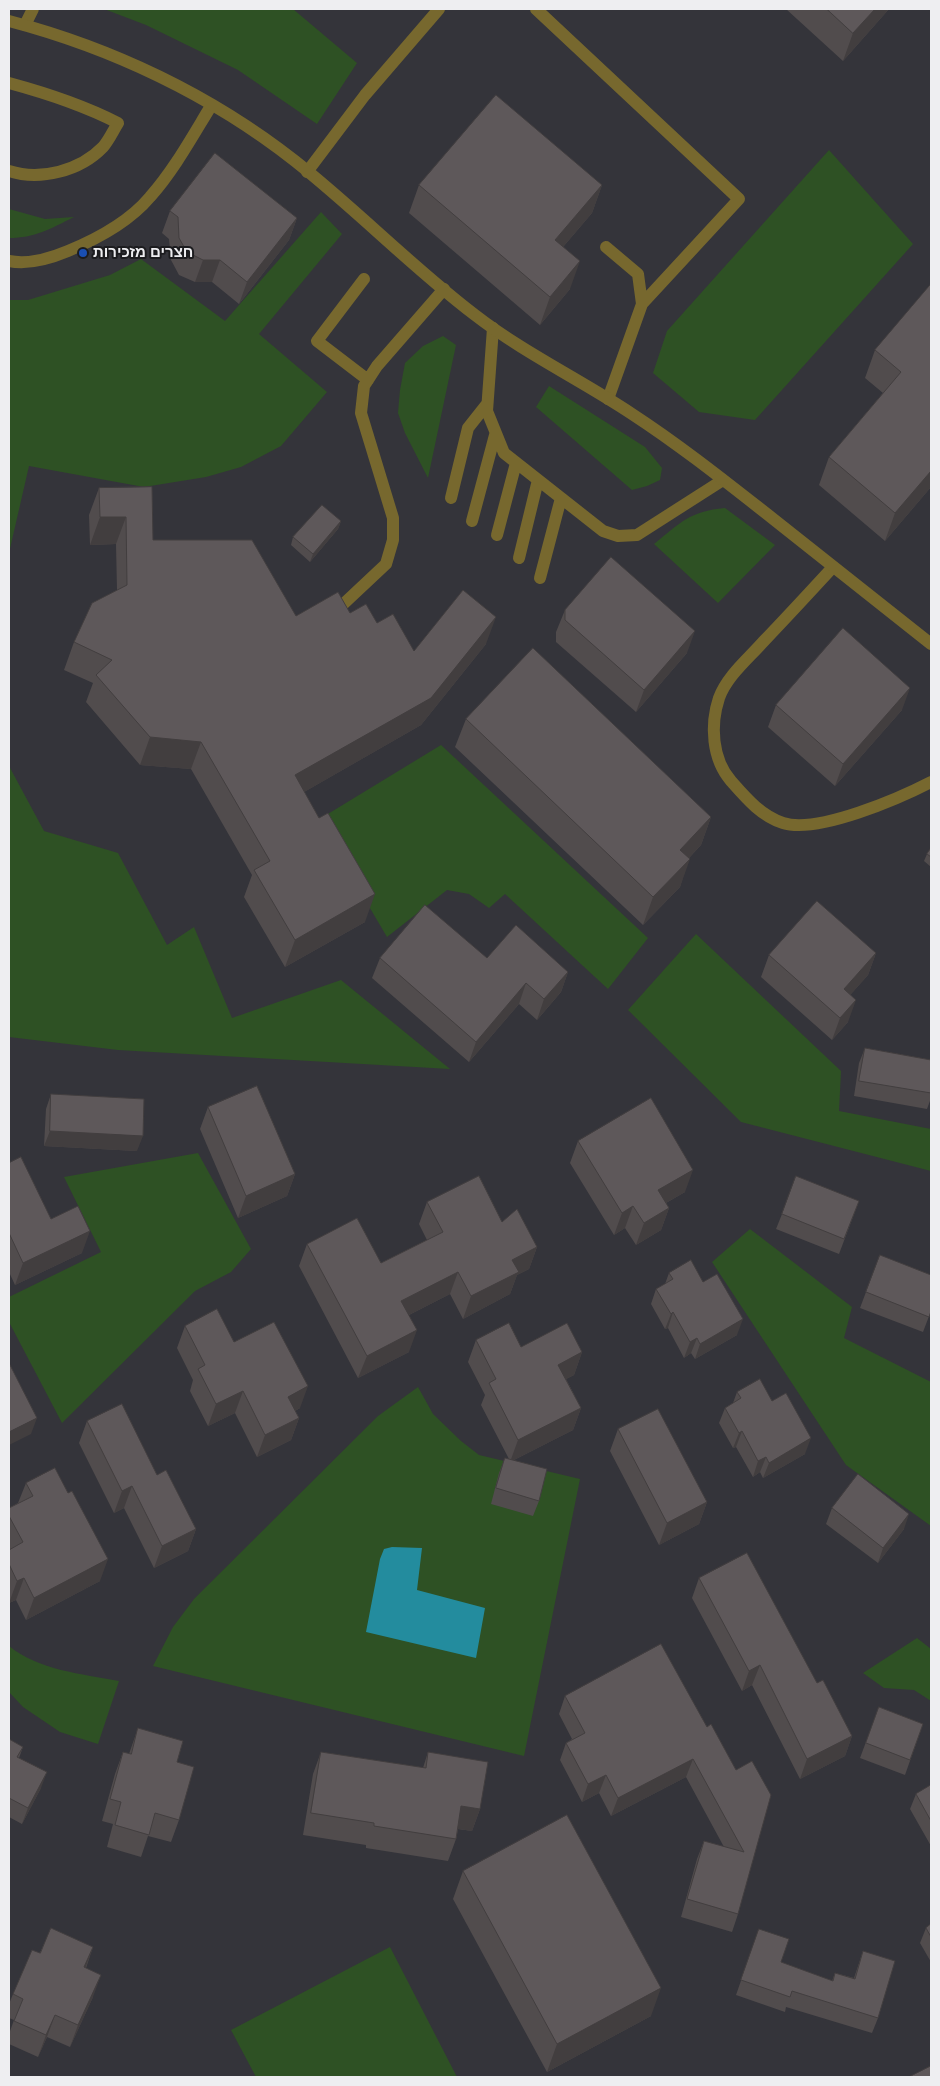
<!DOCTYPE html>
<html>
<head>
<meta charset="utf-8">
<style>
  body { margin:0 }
  #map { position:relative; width:940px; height:2086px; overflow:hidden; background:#34343a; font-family:Helvetica,sans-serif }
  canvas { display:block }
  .frame { position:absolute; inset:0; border:10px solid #eeeef1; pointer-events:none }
</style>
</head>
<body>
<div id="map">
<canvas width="940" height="2086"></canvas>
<div class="frame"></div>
</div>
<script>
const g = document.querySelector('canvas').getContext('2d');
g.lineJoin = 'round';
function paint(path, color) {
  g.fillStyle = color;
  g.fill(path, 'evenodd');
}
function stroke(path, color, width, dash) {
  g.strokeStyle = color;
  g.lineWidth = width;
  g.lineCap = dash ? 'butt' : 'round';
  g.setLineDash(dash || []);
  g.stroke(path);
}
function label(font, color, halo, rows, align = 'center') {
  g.font = font + ' Helvetica,Heebo,sans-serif';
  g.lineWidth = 4;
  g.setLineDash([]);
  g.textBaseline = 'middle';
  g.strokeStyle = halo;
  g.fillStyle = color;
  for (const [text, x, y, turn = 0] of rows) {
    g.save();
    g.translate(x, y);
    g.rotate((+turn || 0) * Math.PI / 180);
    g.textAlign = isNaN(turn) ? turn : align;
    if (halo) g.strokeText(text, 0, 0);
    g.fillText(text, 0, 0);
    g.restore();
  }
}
const green = new Path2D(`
  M104,9H293L357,63L317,124L238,70L146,25Z
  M829,150L913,244L755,420L699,412L653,373L667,331Z
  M9,209L45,219L74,217C50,229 35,238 9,238Z
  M321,212L342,234L259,334L327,392L281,446L241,467L206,477L144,487L29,466L9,553V300H28L110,275L141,259L225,321Z
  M443,336L456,345L428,478L405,433L398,413L400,390L405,363L423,346Z
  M549,386L645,447L662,468L660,480L647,486L632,490L536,407Z
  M725,508L775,545L718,603L654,544C680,523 690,511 725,508Z
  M441,745L648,938L608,989L505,894L489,908L469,894L447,890L387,937L318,820Z
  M9,766L44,831L118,853L167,945L194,927L232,1018L341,980L450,1069L118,1050L9,1037Z
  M696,934L841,1071L839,1111L931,1129V1171L741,1122L628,1010Z
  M198,1153L251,1249L231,1272L195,1291L62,1423L9,1322V1297L101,1252L64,1177Z
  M750,1229L852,1307L844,1338L931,1382V1526L846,1465L712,1262Z
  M418,1387L433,1414L461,1441L479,1455L580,1479L524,1756L153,1666L173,1627L194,1599L378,1416Z
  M917,1638L931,1649V1701L914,1690L884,1688L863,1673Z
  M9,1646C38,1670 82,1674 119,1681L98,1744L60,1732L23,1707L9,1692Z
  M390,1947L457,2077H256L231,2030Z`);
const water = new Path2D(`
  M392,1547L422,1548L417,1590L485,1608L476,1658L366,1632L380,1559L384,1549Z`);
const service = new Path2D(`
  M536,9L739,199L642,304
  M9,83C46,93 83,105 118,123C113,131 109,140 103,147C80,171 40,181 9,171
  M606,247L638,274L642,304L608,399
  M364,279L317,341L368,380
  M493,328L487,411L504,453L603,531L618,536L637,535L723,480
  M451,498L468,428L487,404
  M472,521L495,435
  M497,535L516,463
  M519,558L538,480
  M540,578L561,498
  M337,610L386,564L393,540V518L361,413L364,386L377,366L444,289`);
const minor = new Path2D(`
  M25,25L33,9
  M307,172L365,95L439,9
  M9,261C29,265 49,259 68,251C97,239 129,222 150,197C174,170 192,137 211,106
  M833,567C810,592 787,617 763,642C748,659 727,676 719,698C710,725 712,759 731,781C746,798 761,816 783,823C818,834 900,798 931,782`);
const tertiary = new Path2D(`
  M9,21C112,48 211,95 295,161C357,210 412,267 475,315C524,353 581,380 632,414C681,446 726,482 772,518C825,560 878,602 931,644`);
const wall = new Path2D(`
  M786,9H889L843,61Z
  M419,185H602L592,213L563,247L570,289L540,325L409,213Z
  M170,211L297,218L289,240L239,304L212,282H195L179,275L171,260L169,239L162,233Z
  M931,284V487L885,541L819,485L829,457L883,393L865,378L875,350Z
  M99,488L153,540L296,616L350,613L377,623L414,651L486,644L421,725L304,792L365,922L285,967L244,897L252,875L191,769L140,765L86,702L93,683L64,670L74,642L117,590L116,544L90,545L89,515Z
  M341,521L338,529L310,562L291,545L293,537Z
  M565,610L687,653L636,712L556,642V632Z
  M776,705L902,710L835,786L768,727Z
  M466,719L711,817L701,845L689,858L680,887L643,925L455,747Z
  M931,848V867L924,861L927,854Z
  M876,953L868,975L850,995L848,1022L832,1040L761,977L769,955Z
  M380,958H487L568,972L561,992L537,1020L519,1004L469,1062L372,978Z
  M865,1048L931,1060V1098L927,1109L854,1096L859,1063Z
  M51,1094L137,1151L44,1146L46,1109Z
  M208,1107L295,1174L287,1196L238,1218L200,1129Z
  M578,1141L685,1192L666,1203L669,1208L661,1230L636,1245L625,1228L614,1235L570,1163Z
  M9,1163L51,1219L82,1253L15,1285L9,1272Z
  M859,1201L839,1254L776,1229L782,1214Z
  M427,1202L502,1222L537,1247L529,1269L517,1275L510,1294L463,1319L450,1294L409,1315V1352L358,1378L299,1266L307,1244L381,1263L427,1240L419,1224Z
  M669,1273L703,1282L737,1335L695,1359L691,1353L684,1358L668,1328L665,1329L651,1304L656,1289L665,1284Z
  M866,1292L931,1311L923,1332L860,1308Z
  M185,1326L300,1408L295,1411L299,1418L291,1440L257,1457L235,1413L208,1426L190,1391L193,1380L177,1348Z
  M476,1340L521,1347L582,1352L574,1375L566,1379L581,1408L573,1430L514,1460L539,1501L533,1516L491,1504L499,1473L505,1458L509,1459L481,1405L485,1395L468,1362Z
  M737,1392L772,1401L805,1454L763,1478L760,1472L753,1477L736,1447L733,1448L719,1423L725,1408L733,1403Z
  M87,1421L157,1475L196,1529L188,1551L154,1568L124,1508L114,1513L79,1443Z
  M618,1429L707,1502L699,1524L659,1545L610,1451Z
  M26,1483L100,1581L26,1620L16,1600L9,1603V1508L18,1503Z
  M832,1508L904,1529L878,1563L826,1524Z
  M699,1578L817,1683L852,1736L845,1756L800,1779L752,1685L742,1691L692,1598Z
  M565,1696L707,1727L736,1770L752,1761L738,1914L732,1932L681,1917L697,1859L704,1841L724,1847L686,1777L611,1816L599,1793L582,1802L560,1760L566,1743L572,1739L559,1714Z
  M879,1707L923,1724L905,1775L860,1758Z
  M138,1728L177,1762L179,1820L171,1842L148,1836L141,1857L107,1847L113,1824L102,1821L115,1774L123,1752L129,1754Z
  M9,1739L23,1747L19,1758L41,1788L22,1824L9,1817Z
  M321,1752L423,1768L428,1752L480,1809L472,1831L458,1829L456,1839L448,1861L366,1848V1845L303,1835L313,1774Z
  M931,1785V1846L910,1809L916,1794Z
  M463,1871L651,2016L547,2072L453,1899Z
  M931,1924V1962L920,1943L926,1928Z
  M759,1929L781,1962L832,1981L835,1973L854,1978L863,1951L878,2018L872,2033L786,2007L785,2012L736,1995Z
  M93,1947L86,1968L93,1997L70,2047L47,2037L38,2057L9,2044V2034L14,2020L9,2018V2004L13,1994L40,1953Z`);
const shadedWall = new Path2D(`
  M875,9H889L843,61L853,33Z
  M602,185L592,213L545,268L555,240Z
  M297,218L289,240L239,304L247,282Z
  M203,260H220L212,282H195Z
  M580,261L570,289L540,325L550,297Z
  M931,471V487L885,541L895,513Z
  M100,517H126L116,544L90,545Z
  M341,521L338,529L310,562L313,554Z
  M496,617L486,644L421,725L285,803L295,775Z
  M695,631L687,653L636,712L644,690Z
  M910,688L902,710L835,786L843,764Z
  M150,737L201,742L191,769L140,765Z
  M711,817L701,845L670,878L680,850Z
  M690,859L680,887L643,925L653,897Z
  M375,894L365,922L285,967L295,940Z
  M876,953L868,975L836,1011L844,989Z
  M568,972L561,992L537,1020L544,999Z
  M526,983L519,1004L469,1062L476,1042Z
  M856,1000L848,1022L832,1040L840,1018Z
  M50,1131L143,1136L137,1151L44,1146Z
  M693,1170L685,1192L650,1212L658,1190Z
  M295,1174L287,1196L238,1218L246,1196Z
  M633,1206L625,1228L614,1235L622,1213Z
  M669,1208L661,1230L636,1245L644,1223Z
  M90,1231L82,1253L15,1285L23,1263Z
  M537,1247L529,1269L517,1275L510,1294L463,1319L471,1296L512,1260Z
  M458,1272L450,1294L393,1323L401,1301Z
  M673,1312L668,1328L665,1329L671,1314Z
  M743,1319L737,1335L695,1359L700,1344Z
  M417,1330L409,1352L358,1378L367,1356Z
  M697,1338L691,1353L684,1358L690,1342Z
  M582,1352L574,1375L550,1387L558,1365Z
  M308,1386L300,1408L280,1419L288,1397Z
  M243,1391L235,1413L208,1426L216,1404Z
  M581,1408L573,1430L510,1462L518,1440Z
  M37,1418L31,1434L9,1445V1432Z
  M299,1418L291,1440L257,1457L265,1435Z
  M742,1431L736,1447L733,1448L739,1433Z
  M811,1438L805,1454L763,1478L769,1463Z
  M766,1457L760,1472L753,1477L758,1461Z
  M132,1486L124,1508L114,1513L122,1491Z
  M707,1502L699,1524L659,1545L667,1523Z
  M909,1514L904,1529L878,1563L883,1548Z
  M196,1529L188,1551L154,1568L162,1546Z
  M108,1559L100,1581L26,1620L34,1598Z
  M24,1578L16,1600L9,1603L17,1581Z
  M760,1665L752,1685L742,1691L749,1671Z
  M852,1736L845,1756L800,1779L807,1759Z
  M693,1759L686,1777L611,1816L618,1798Z
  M47,1772L41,1788L22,1824L28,1808Z
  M606,1775L599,1793L582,1802L588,1784Z
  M461,1806L480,1809L472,1831L453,1828Z
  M93,1947L85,1969L84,1967Z
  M101,1975L93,1997L70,2047L78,2025Z
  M661,1988L651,2016L547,2072L557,2044Z
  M55,2015L47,2037L38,2057L46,2035Z`);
const building = new Path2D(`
  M827,9H875L853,33Z
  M496,95L602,185L555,240L580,261L550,297L419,185Z
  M215,153L297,218L247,282L220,260H203L187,252L179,238L178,217L170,211Z
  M931,284V471L895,513L829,457L901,372L875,350Z
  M152,487L153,540H252L296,616L338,592L350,613L366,604L377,623L393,614L414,651L463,590L496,617L431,698L295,775L319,818L328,813L375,894L295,940L254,870L270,861L201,742L150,737L96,675L112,660L74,642L92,603L127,585L126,517H100L99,488Z
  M322,505L341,521L313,554L293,537Z
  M611,557L695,631L644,690L565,620V610Z
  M843,628L910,688L843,764L776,705Z
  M533,648L711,817L680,850L690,859L653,897L466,719Z
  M931,848V857L927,854Z
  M817,901L876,953L844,989L856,1000L840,1018L769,955Z
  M425,905L487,958L516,925L568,972L544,999L526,983L476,1042L380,958Z
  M865,1048L931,1060V1093L859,1081Z
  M257,1086L295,1174L246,1196L208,1107Z
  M51,1094L144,1099L143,1136L50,1131Z
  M651,1098L693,1170L658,1190L669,1208L644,1223L633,1206L622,1213L578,1141Z
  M21,1157L51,1219L78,1206L90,1231L23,1263L9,1233V1163Z
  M479,1176L502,1222L517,1209L537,1247L512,1260L519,1272L471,1296L458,1272L401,1301L417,1330L367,1356L307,1244L357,1218L381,1263L443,1232L427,1202Z
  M796,1176L859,1201L844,1239L782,1214Z
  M880,1255L931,1275V1311L929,1317L866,1292Z
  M691,1260L703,1282L717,1274L743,1319L700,1344L697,1338L690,1342L673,1312L671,1314L656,1289L673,1279L669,1273Z
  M217,1309L234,1342L274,1322L308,1386L288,1397L299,1418L265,1435L243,1391L216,1404L198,1369L205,1365L185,1326Z
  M509,1323L521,1347L567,1323L582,1352L558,1365L581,1408L518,1440L489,1383L496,1379L476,1340Z
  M9,1363L37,1418L9,1432Z
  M760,1379L772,1401L786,1393L811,1438L769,1463L766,1457L758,1461L742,1431L739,1433L725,1408L741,1398L737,1392Z
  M122,1404L157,1475L166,1470L196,1529L162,1546L132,1486L122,1491L87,1421Z
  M658,1409L707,1502L667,1523L618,1429Z
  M505,1458L547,1469L539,1501L496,1488Z
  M55,1468L68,1493L72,1491L108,1559L34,1598L24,1578L17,1581L9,1564V1550L23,1542L9,1516V1508L33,1496L26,1483Z
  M858,1474L909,1514L883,1548L832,1508Z
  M747,1553L817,1683L823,1680L852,1736L807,1759L760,1665L749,1671L699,1578Z
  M661,1644L707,1727L711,1724L736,1770L752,1761L771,1795L738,1914L687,1899L704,1841L744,1852L693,1759L618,1798L606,1775L588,1784L566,1743L585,1733L565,1696Z
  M879,1707L923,1724L910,1760L866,1743Z
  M138,1728L183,1741L177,1762L194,1767L179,1820L155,1813L149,1835L115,1825L121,1802L110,1799L123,1752L131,1754Z
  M9,1739L23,1747L17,1757L47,1772L28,1808L9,1798Z
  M321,1752L426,1768L428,1752L488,1762L480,1809L461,1806L456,1839L374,1826V1823L311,1813Z
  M931,1785V1821L916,1794Z
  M567,1815L661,1988L557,2044L463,1871Z
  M931,1924V1937L926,1928Z
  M51,1928L93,1947L84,1967L101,1975L78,2025L55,2015L46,2035L14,2021L23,1999L13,1994L32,1950L40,1953Z
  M759,1929L789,1939L781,1962L833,1981L835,1973L855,1979L863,1951L895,1961L878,2018L792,1991L790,1997L741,1980Z
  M931,2066V2077H909Z`);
const markers = [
  [83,253,5,"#1a4fb4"]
];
const poiNames = [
  ["חצרים מזכירות",93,253]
];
paint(green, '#2e5124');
paint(water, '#238c9e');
stroke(service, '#77682e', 12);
stroke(minor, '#77682e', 12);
stroke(tertiary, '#77682e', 12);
paint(wall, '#514c4d');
paint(shadedWall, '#423e3f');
paint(building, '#5e585a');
stroke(building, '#423e3f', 1);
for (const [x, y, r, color] of markers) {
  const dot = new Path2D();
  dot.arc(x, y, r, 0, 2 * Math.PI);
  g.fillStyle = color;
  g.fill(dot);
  stroke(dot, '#1c1c1f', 2);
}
label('bold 15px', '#eeeef1', '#1c1c1f', poiNames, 'left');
</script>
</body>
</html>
